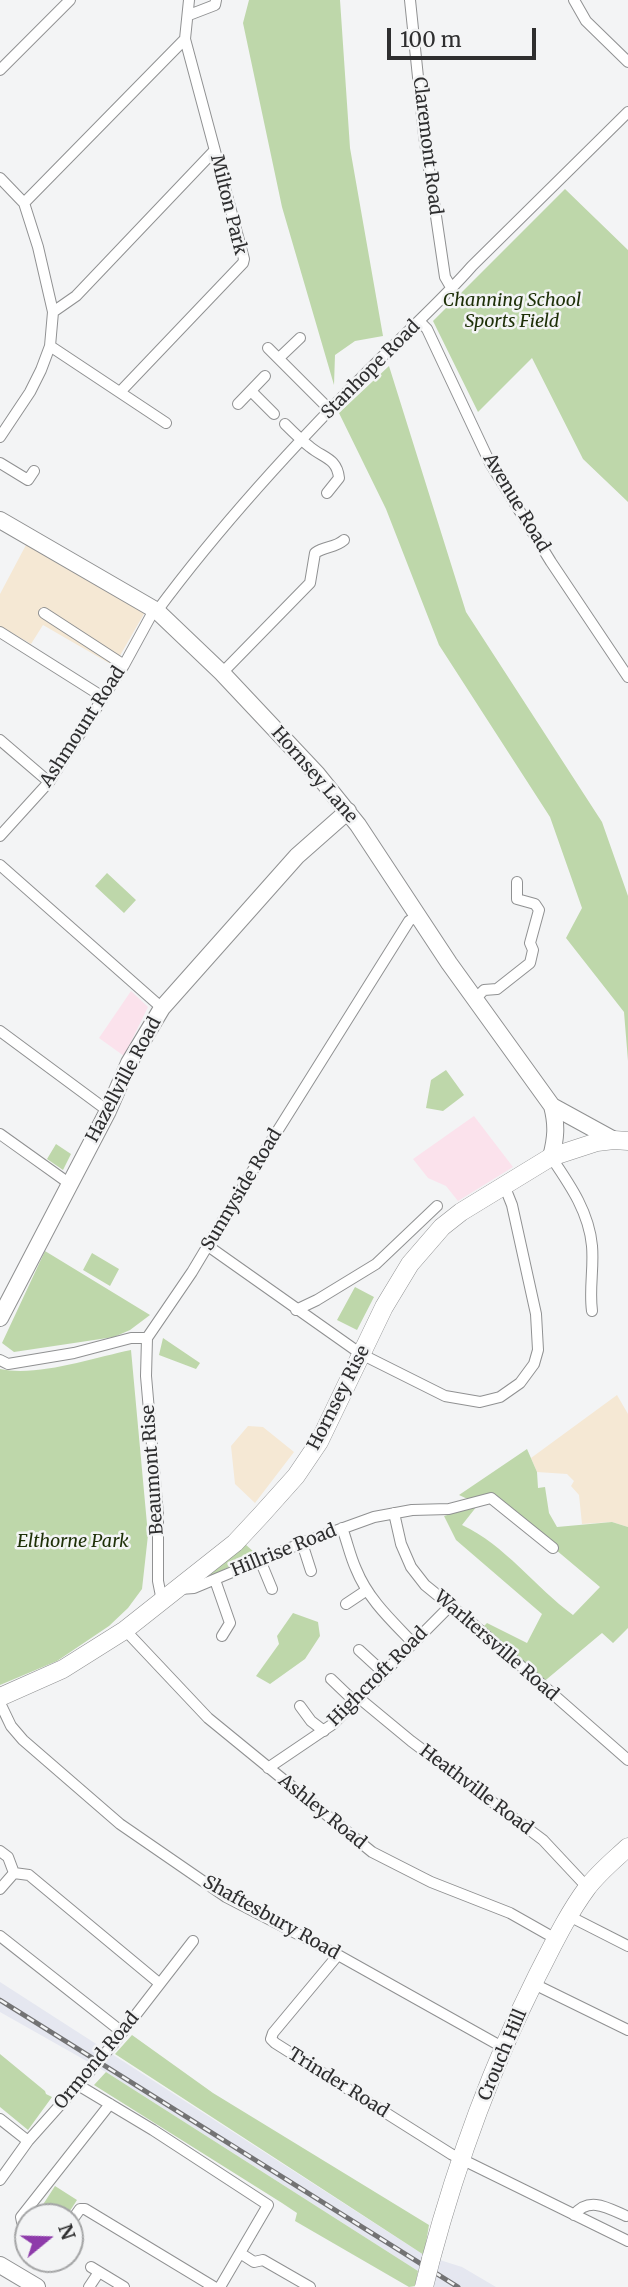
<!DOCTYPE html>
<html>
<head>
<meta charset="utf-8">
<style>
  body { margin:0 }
  #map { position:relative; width:628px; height:2287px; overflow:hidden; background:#f3f4f5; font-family:Merriweather,serif }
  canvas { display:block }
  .north { position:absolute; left:14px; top:2203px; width:70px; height:70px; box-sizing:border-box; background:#f3f4f5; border:2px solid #a4a5a6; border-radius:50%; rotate:71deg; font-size:19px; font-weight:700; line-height:28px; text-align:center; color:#2e2e2f }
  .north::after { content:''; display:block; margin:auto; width:24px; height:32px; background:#8e3baa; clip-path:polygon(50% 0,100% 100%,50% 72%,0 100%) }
  .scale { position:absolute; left:387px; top:28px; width:149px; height:32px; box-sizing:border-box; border:4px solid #2e2e2f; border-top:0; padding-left:9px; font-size:21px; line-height:24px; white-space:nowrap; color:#2e2e2f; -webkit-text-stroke:5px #f3f4f5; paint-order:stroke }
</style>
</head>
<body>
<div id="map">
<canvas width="628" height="2287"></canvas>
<div class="north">N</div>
<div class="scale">100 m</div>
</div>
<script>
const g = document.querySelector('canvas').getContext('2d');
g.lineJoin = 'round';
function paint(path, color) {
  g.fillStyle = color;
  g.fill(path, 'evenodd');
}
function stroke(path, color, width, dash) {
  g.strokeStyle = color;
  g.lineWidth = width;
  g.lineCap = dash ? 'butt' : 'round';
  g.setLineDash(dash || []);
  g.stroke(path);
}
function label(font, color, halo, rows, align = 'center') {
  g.font = font + ' Merriweather,serif';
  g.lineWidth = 5;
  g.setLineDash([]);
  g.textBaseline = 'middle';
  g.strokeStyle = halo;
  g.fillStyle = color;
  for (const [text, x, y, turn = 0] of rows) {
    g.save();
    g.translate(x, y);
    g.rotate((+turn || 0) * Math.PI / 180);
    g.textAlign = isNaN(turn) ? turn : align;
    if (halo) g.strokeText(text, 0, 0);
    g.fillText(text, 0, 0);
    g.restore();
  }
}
const commercial = new Path2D(`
  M131,991L148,1007L124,1056L99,1038Z
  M474,1116L513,1167L458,1201L446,1186L428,1178L413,1159Z`);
const built = new Path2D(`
  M0,1982L424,2255L462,2267L496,2287H432L435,2277L418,2271L106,2072L0,2012Z`);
const education = new Path2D(`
  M27,543L145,612L114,666L43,625L31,644L0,626V594Z
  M617,1395L628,1414V1527L612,1522L582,1524L579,1495L571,1486L574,1481L567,1474L537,1472L531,1458Z
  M248,1426L263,1427L294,1452L255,1503L235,1484L231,1446Z`);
const green = new Path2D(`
  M249,0H340L350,148L383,336L355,341L335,355L334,385L282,207L243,23Z
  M565,189L628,250V502L583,459L532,358L478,412L433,321Z
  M389,366L466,612L602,822L628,896V1061L624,1012L566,938L582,908L550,817L439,645L386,509L339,413Z
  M107,873L136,900L124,913L95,886Z
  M446,1070L464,1095L443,1111L426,1108L431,1080Z
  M56,1144L71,1154L63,1170L47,1159Z
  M45,1251L150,1315L130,1330L114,1337L14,1352L2,1343Z
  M92,1253L119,1269L110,1286L83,1270Z
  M355,1287L374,1297L357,1330L337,1320Z
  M163,1338L200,1363L196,1369L159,1355Z
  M131,1350L148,1535L142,1589L128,1608L109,1626L57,1661L0,1685V1369C38,1377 92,1358 131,1350Z
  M527,1449L537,1472L538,1488L545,1487L549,1513L557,1527L612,1522L628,1527V1628L613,1643L602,1633L541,1684L482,1628L487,1623L527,1643L542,1614L456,1540L444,1516L477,1506L462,1525C505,1545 535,1587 573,1615L600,1587L492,1496L474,1502L459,1495Z
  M245,1544L255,1553L212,1576L209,1573Z
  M293,1613L318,1622L320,1636L305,1659L270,1684L256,1676L279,1644L277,1636Z
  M132,2035L213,2093L429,2225L424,2255L115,2054Z
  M0,2054L45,2091L46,2094L52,2097L28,2130L0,2107Z
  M106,2072L418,2271L415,2286L409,2287L295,2221L297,2213L282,2203L94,2085Z
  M55,2186L77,2200L66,2217H35Z`);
const street = new Path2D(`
  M410,0L424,135L445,277L452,289
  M574,0L586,21L628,62
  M189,15L215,5L216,0
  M0,70L70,0
  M0,178L24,203L38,247L53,312L50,346L41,370L30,392L0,437
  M24,203L185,39
  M53,312L76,296L214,151
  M419,321L427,329L490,463L551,562L628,677
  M50,346L166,423
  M268,348L330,410
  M279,358L300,338
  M251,391L274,414
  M120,392L243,263L244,259L185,39L189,0
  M238,404L265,376
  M285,424C293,432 301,440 310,447C323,458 337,458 339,478L327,493
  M0,463L28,480L34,471
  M157,611C225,519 304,434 386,353C415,324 445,297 472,266L628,112
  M44,613L124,665
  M0,632L103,697
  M222,673L310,583L315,553C325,546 335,548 344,540
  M0,740L49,782
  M0,836L49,782L124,665L154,610
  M0,865L162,1008
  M475,999L484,990L497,989L530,963L533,950L530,943L539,910L535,904L517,899V882
  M0,1031L108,1111
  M0,1134L70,1184
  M551,1157C570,1185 589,1212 592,1246C594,1268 589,1289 592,1311
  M208,1246L361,1354L445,1396L480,1402L500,1397L520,1383L534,1364L538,1350L536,1314L512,1205L504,1185
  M296,1310L317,1300L376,1264L437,1206
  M0,1360L8,1364L74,1353L131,1338H147
  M394,1513L401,1544L411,1567L425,1585L473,1624L628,1760
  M342,1528C347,1541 350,1556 356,1569C368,1599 391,1620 413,1643
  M302,1543L311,1571
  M260,1560L272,1589
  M215,1580L230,1623L222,1636
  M180,1589L194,1588L302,1543L374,1517L412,1510L449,1509L491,1498L553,1548
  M162,1601L158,1581V1515L146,1376L147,1338L192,1272L253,1170L409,921L419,915
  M346,1604L367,1590
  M125,1630L208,1718L372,1852L431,1882L510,1913L556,1939
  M359,1650L384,1673
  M331,1679L355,1702
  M359,1698L411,1741L543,1840L587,1887
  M0,1703L11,1726L23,1740L120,1824L226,1897L338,1955L504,2048
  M300,1706L311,1721L324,1731
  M268,1768L333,1724L450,1606
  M0,1851L8,1857L14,1873
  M14,1873L29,1875L159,1983
  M0,1889L14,1873
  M569,1916L628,1946
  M0,1936L122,2032
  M338,1955L273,2033L271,2039L275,2043L451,2154L628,2241
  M534,1984L628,2030
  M114,2043L193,1941
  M0,2119L28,2141
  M0,2180L28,2141L78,2085L153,2130L268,2205L220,2287
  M574,2215C589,2196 608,2208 626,2216
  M70,2223L80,2209H85L214,2287
  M28,2226L22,2222L21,2217L110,2104
  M240,2253L254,2262L263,2260L310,2287
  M91,2267L124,2287
  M89,2287L99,2272`);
const secondary = new Path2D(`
  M0,520L157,611L222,673L317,774L358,825L449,963L552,1106L614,1140
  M551,1157C556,1138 557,1125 552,1106
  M0,1318L108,1111L129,1063L162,1008L297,856L348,811
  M0,2265L37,2287`);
const primary = new Path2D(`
  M0,1697L63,1669L125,1630L235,1543L262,1514L296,1476L319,1442L384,1307L410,1264L442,1227L461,1212L551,1157L597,1142L614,1140L628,1141
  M431,2259C457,2162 492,2066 537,1976C552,1947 567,1915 587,1888C598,1873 614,1860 628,1847`);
const rail = new Path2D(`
  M0,2000L458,2287`);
const streetBridge = new Path2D(`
  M78,2085L114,2043`);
const primaryBridge = new Path2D(`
  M424,2287L431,2259`);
const streetNames = [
  ["Claremont Road",427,146,83],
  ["Milton Park",228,205,76],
  ["Stanhope Road",371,370,-45],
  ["Avenue Road",516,503,59],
  ["Ashmount Road",83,727,-57],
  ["Hornsey Lane",314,775,49],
  ["Hazellville Road",124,1080,-62],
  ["Sunnyside Road",242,1190,-59],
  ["Hornsey Rise",339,1398,-63],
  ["Beaumont Rise",153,1470,-94],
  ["Hillrise Road",284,1551,-22],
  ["Warltersville Road",496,1646,41],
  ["Highcroft Road",378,1677,-45],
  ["Heathville Road",476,1790,37],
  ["Ashley Road",322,1812,39],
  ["Shaftesbury Road",271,1918,29],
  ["Crouch Hill",503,2055,-67],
  ["Ormond Road",97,2061,-50],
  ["Trinder Road",338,2083,32]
];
const parkNames = [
  ["Channing School",512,301],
  ["Sports Field",512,322],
  ["Elthorne Park",73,1542]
];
paint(commercial, '#fbe2ec');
paint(built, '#e5e7f0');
paint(education, '#f5e8d4');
paint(green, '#bed7aa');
stroke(street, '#909192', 12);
stroke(secondary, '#909192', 18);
stroke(primary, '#909192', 19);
stroke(street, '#fff', 10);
stroke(secondary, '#fff', 16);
stroke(primary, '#fff', 18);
stroke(rail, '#737374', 5);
stroke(rail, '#f3f4f5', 2.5, [8]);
stroke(streetBridge, '#909192', 12, []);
stroke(primaryBridge, '#909192', 19, []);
stroke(streetBridge, '#fff', 10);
stroke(primaryBridge, '#fff', 18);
label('18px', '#2e2e2f', '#f3f4f5', streetNames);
label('italic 18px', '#1e3008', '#f3f4f5', parkNames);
</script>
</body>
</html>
